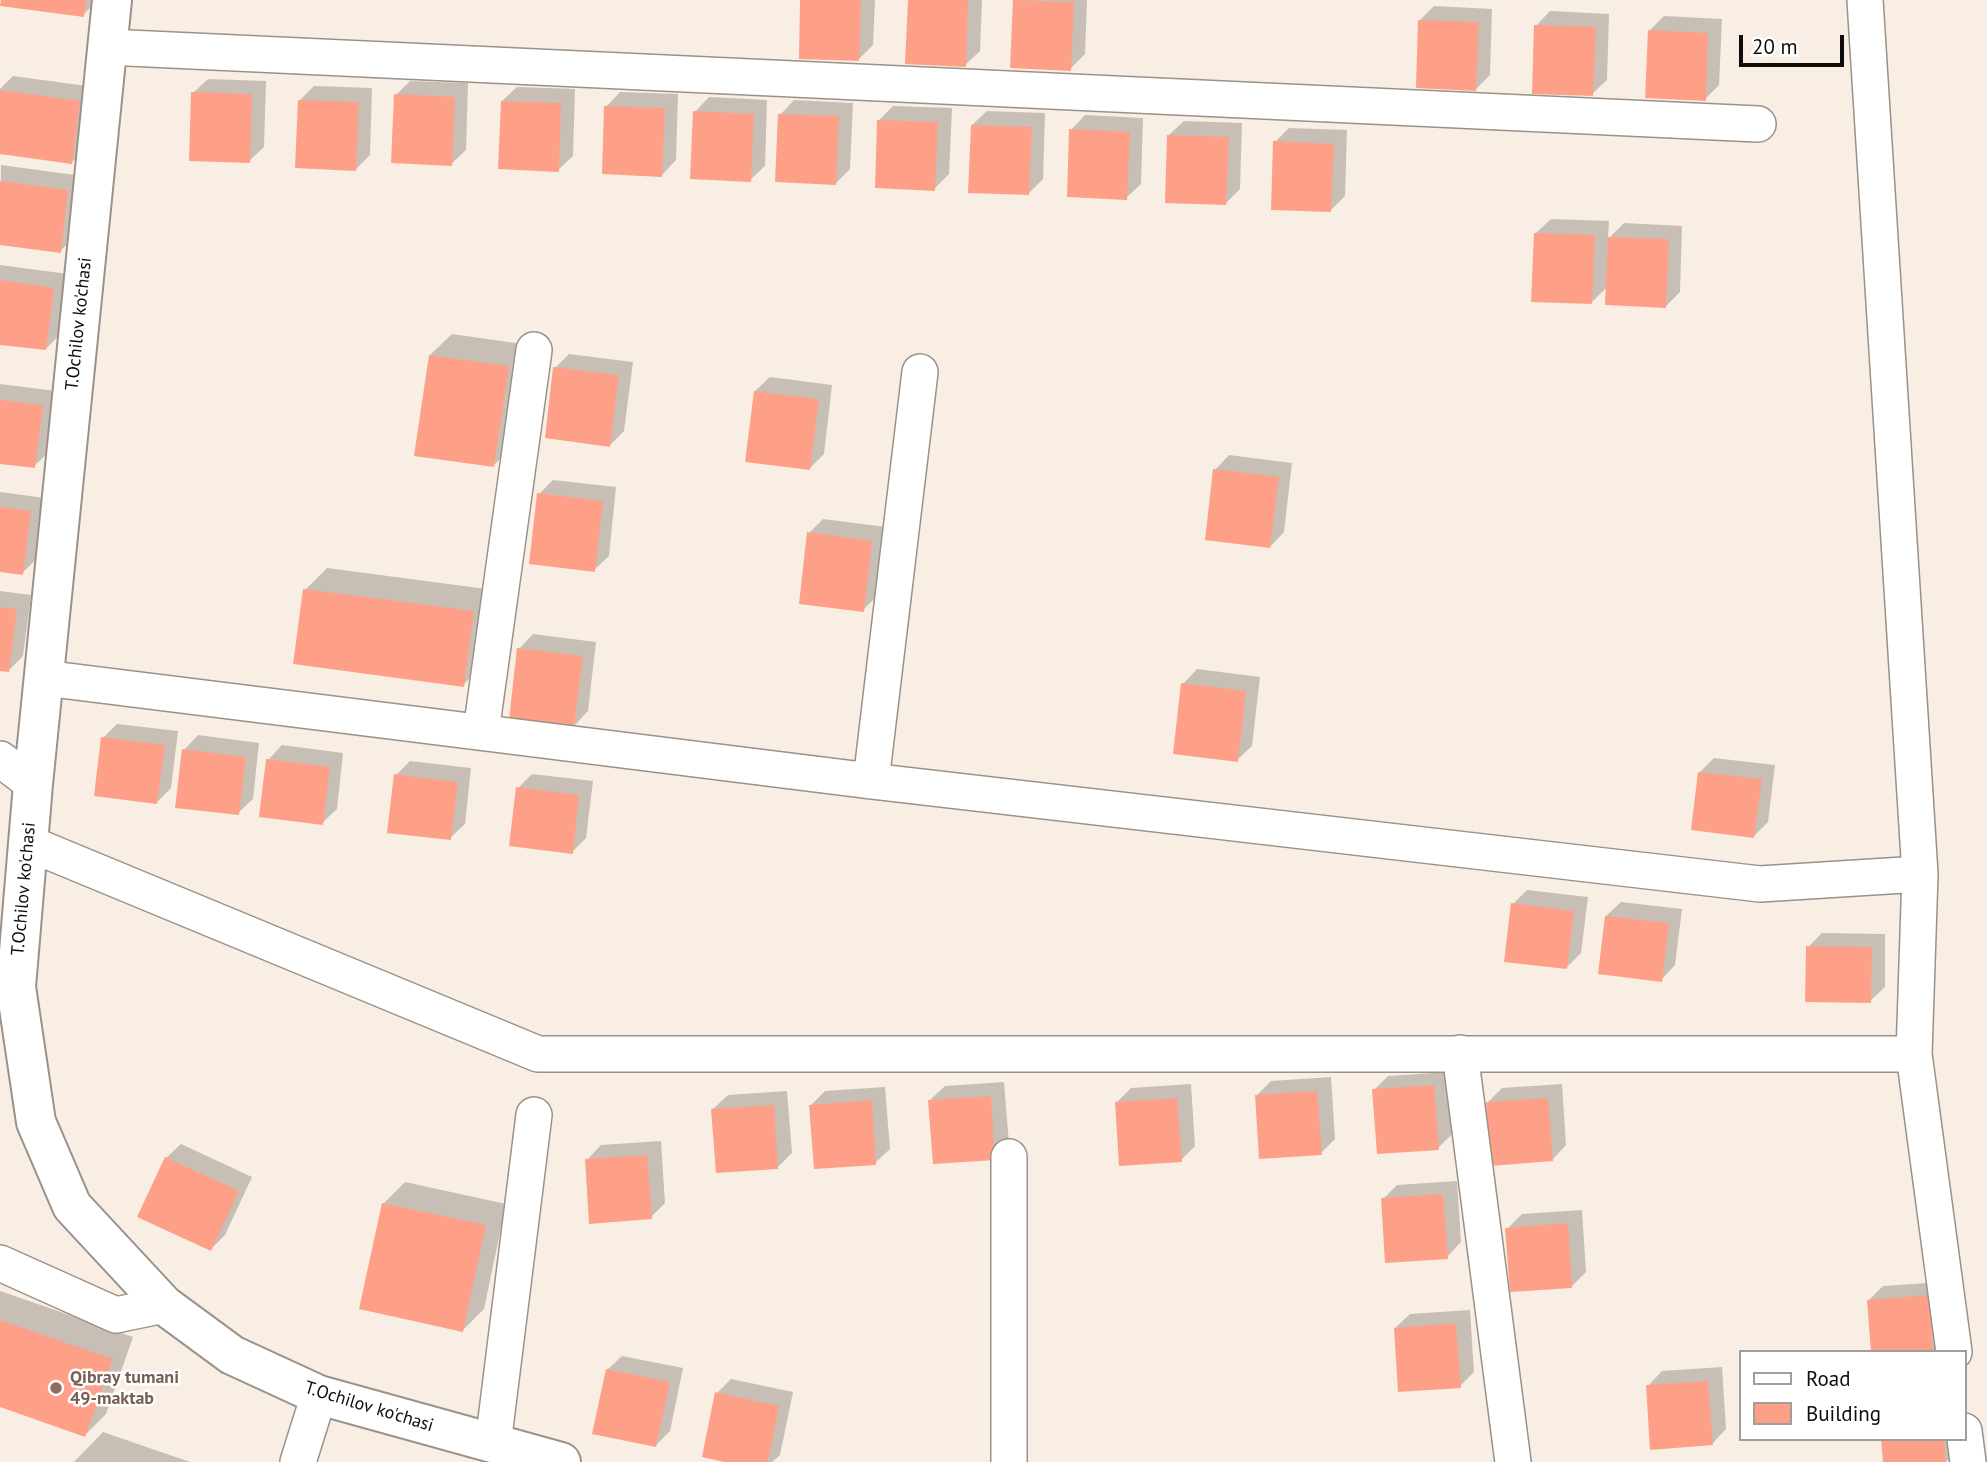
<!DOCTYPE html>
<html>
<head>
<meta charset="utf-8">
<style>
  body { margin:0 }
  #map { position:relative; width:1987px; height:1462px; overflow:hidden; background:#f9eee4; font-family:"PT Sans",sans-serif }
  canvas { display:block }
  .legend { position:absolute; left:1739px; top:1350px; width:228px; height:91px; box-sizing:border-box; background:#fff; border:2px solid #9f9e9d; margin:0; padding:9px 12px; list-style:none; font-size:21px; color:#100c09 }
  .legend li { display:flex; align-items:center; gap:14px; height:35px }
  .legend b { width:35px; border:2px solid #9f9e9d }
  .scale { position:absolute; left:1739px; top:35px; width:105px; height:32px; box-sizing:border-box; border:4px solid #100c09; border-top:0; padding-left:9px; font-size:21px; line-height:24px; white-space:nowrap; color:#100c09; -webkit-text-stroke:5px #fff; paint-order:stroke }
</style>
</head>
<body>
<div id="map">
<canvas width="1987" height="1462"></canvas>
<ul class="legend">
<li><b style="height:9px;background:#fff"></b>Road</li>
<li><b style="height:19px;background:#fea087"></b>Building</li>
</ul>
<div class="scale">20 m</div>
</div>
<script>
const g = document.querySelector('canvas').getContext('2d');
g.lineJoin = 'round';
function paint(path, color) {
  g.fillStyle = color;
  g.fill(path, 'evenodd');
}
function stroke(path, color, width, dash) {
  g.strokeStyle = color;
  g.lineWidth = width;
  g.lineCap = dash ? 'butt' : 'round';
  g.setLineDash(dash || []);
  g.stroke(path);
}
function label(font, color, halo, rows, align = 'center') {
  g.font = font + ' "PT Sans",sans-serif';
  g.lineWidth = 5;
  g.setLineDash([]);
  g.textBaseline = 'middle';
  g.strokeStyle = halo;
  g.fillStyle = color;
  for (const [text, x, y, turn = 0] of rows) {
    g.save();
    g.translate(x, y);
    g.rotate((+turn || 0) * Math.PI / 180);
    g.textAlign = isNaN(turn) ? turn : align;
    if (halo) g.strokeText(text, 0, 0);
    g.fillText(text, 0, 0);
    g.restore();
  }
}
const shadow = new Path2D(`
  M3,0H98L83,15Z
  M802,0H875L873,45L858,60Z
  M909,0H982L980,51L965,65Z
  M1014,0H1087L1085,54L1070,69Z
  M1434,6L1492,9L1490,75L1476,89L1420,20Z
  M1550,11L1609,14L1607,80L1592,94L1536,26Z
  M1664,16L1722,19L1719,85L1705,99L1649,31Z
  M13,76L94,87L86,148L72,162L0,153V89Z
  M208,79L266,81L264,147L249,161L193,93Z
  M410,81L468,83L466,150L451,164L396,95Z
  M314,86L372,88L370,155L356,169L300,100Z
  M517,87L575,89L573,156L558,170L502,101Z
  M620,92L678,94L676,160L662,175L606,107Z
  M709,97L767,100L765,166L750,180L695,112Z
  M794,100L853,103L850,169L836,183L780,115Z
  M893,106L952,108L949,174L934,189L879,120Z
  M987,111L1045,113L1043,179L1028,194L972,125Z
  M1085,115L1143,118L1141,184L1126,198L1071,130Z
  M1184,121L1242,123L1240,189L1225,204L1169,135Z
  M1289,128L1347,130L1345,196L1330,211L1275,142Z
  M1,165L82,176L75,237L60,251L0,243Z
  M1551,219L1609,221L1608,239L1624,223L1682,226L1680,292L1666,306L1608,286L1592,302L1536,233Z
  M0,265L68,274L60,334L46,349L0,343Z
  M452,334L529,345L515,444L494,465L430,355Z
  M569,354L633,362L624,431L610,445L555,368Z
  M770,377L832,385L824,454L810,468L755,391Z
  M0,384L56,391L49,452L34,466L0,462Z
  M1229,455L1292,463L1284,532L1270,547L1215,470Z
  M553,480L616,487L609,556L594,570L539,494Z
  M0,492L45,498L37,559L22,573L0,570Z
  M823,519L886,527L878,595L863,610L809,533Z
  M327,568L494,590L485,663L463,685L305,590Z
  M0,591L31,595L23,656L9,670L0,669Z
  M533,634L596,642L588,711L574,726L519,649Z
  M1197,669L1260,677L1252,746L1237,760L1183,684Z
  M117,724L178,731L171,788L157,802L103,738Z
  M198,735L259,743L253,799L238,813L184,750Z
  M282,745L343,753L337,809L322,823L268,760Z
  M1714,758L1775,765L1768,822L1754,836L1699,773Z
  M410,761L471,768L465,824L450,838L396,775Z
  M532,774L593,781L586,838L572,852L518,788Z
  M1527,890L1588,897L1581,953L1567,967L1513,904Z
  M1621,902L1682,909L1675,965L1661,980L1606,916Z
  M1822,933L1885,934V987L1870,1001L1808,947Z
  M1448,1072L1453,1133L1438,1148L1374,1090L1388,1076Z
  M1331,1077L1335,1139L1321,1153L1256,1096L1271,1081Z
  M1004,1082L1009,1144L994,1158L930,1100L945,1086Z
  M1191,1084L1195,1146L1181,1160L1116,1103L1131,1088Z
  M1562,1084L1566,1145L1552,1160L1488,1102L1502,1088Z
  M885,1087L890,1149L875,1163L811,1105L825,1091Z
  M787,1091L792,1153L778,1167L713,1109L728,1095Z
  M661,1141L665,1203L651,1217L587,1160L601,1145Z
  M181,1144L252,1177L225,1235L211,1249L166,1158Z
  M1457,1181L1461,1242L1447,1257L1383,1199L1397,1185Z
  M405,1182L506,1204L484,1309L462,1331L383,1204Z
  M1582,1210L1586,1272L1572,1286L1507,1229L1522,1214Z
  M1943,1282L1939,1352H1872L1869,1300L1883,1286Z
  M0,1291L133,1337L106,1414L85,1435L0,1406Z
  M1470,1310L1474,1372L1460,1386L1395,1328L1410,1314Z
  M622,1356L683,1368L670,1431L656,1445L607,1370Z
  M1722,1367L1726,1429L1712,1444L1648,1386L1662,1371Z
  M731,1379L793,1392L780,1455L772,1462H733L717,1393Z
  M103,1432L190,1462H74Z
  M1883,1439H1959V1449L1946,1462H1885Z`);
const building = new Path2D(`
  M1,0H86L84,17L0,6Z
  M800,0H861L859,61L799,59Z
  M908,0H968L966,67L905,64Z
  M1013,0L1074,2L1071,71L1010,68Z
  M1418,20L1479,22L1476,91L1416,88Z
  M1534,25L1596,27L1593,96L1532,94Z
  M1648,30L1708,33L1706,101L1645,98Z
  M0,90L80,101L72,164L0,154Z
  M191,92L252,94L250,163L189,161Z
  M394,94L455,97L452,166L391,163Z
  M298,100L359,102L356,171L295,168Z
  M501,101L561,103L559,172L498,169Z
  M604,106L665,108L662,177L602,174Z
  M693,111L754,114L751,182L690,179Z
  M778,114L839,116L836,185L775,182Z
  M877,120L938,122L935,191L875,188Z
  M971,125L1032,127L1029,195L968,193Z
  M1069,129L1130,132L1127,200L1067,197Z
  M1167,135L1229,137L1226,205L1165,203Z
  M1273,141L1334,144L1331,212L1271,210Z
  M0,181L68,190L61,253L0,245Z
  M1534,233L1595,235L1592,304L1531,302Z
  M1608,237L1669,239L1666,308L1605,305Z
  M0,280L54,288L46,350L0,345Z
  M429,355L509,366L494,467L414,456Z
  M553,367L619,375L610,447L545,438Z
  M754,391L819,399L810,470L745,462Z
  M0,400L43,405L35,468L0,464Z
  M1213,469L1279,477L1270,548L1205,540Z
  M537,493L603,501L595,572L529,564Z
  M0,507L31,511L23,575L0,572Z
  M807,532L872,541L864,612L799,604Z
  M303,589L474,611L464,687L293,664Z
  M0,607L17,609L9,672L0,671Z
  M517,648L583,656L574,727L509,720Z
  M1181,683L1246,691L1238,762L1173,754Z
  M101,737L165,745L157,804L94,796Z
  M182,749L246,757L239,815L175,808Z
  M266,759L330,767L323,825L259,817Z
  M1698,772L1762,779L1754,838L1691,830Z
  M394,774L458,782L451,840L387,833Z
  M516,787L579,795L573,854L509,846Z
  M1511,903L1574,911L1567,969L1504,962Z
  M1605,916L1669,923L1662,982L1598,974Z
  M1806,946L1872,947L1871,1003L1805,1002Z
  M1434,1085L1439,1150L1377,1154L1372,1089Z
  M1317,1091L1322,1155L1259,1159L1255,1095Z
  M991,1096L995,1160L933,1164L928,1100Z
  M1177,1098L1182,1162L1119,1166L1115,1102Z
  M1548,1098L1553,1161L1490,1166L1486,1102Z
  M872,1100L876,1165L814,1169L809,1105Z
  M774,1105L778,1169L716,1173L711,1109Z
  M647,1155L652,1219L589,1224L585,1159Z
  M165,1157L239,1191L211,1251L137,1217Z
  M1443,1194L1448,1259L1385,1263L1381,1198Z
  M382,1203L486,1225L463,1332L359,1309Z
  M1568,1223L1572,1288L1510,1292L1505,1228Z
  M1929,1295L1933,1352H1871L1867,1300Z
  M0,1320L113,1359L85,1437L0,1407Z
  M1456,1323L1461,1388L1398,1392L1394,1328Z
  M606,1369L670,1382L656,1447L592,1434Z
  M1708,1381L1713,1445L1650,1450L1646,1385Z
  M715,1392L779,1406L768,1462H724L702,1457Z
  M1881,1439H1944L1946,1462H1883Z`);
const minor = new Path2D(`
  M1865,0L1920,874
  M107,47L1758,124
  M44,678L871,781L1760,884L1920,874L1914,1054L1954,1352
  M481,732L534,350
  M0,759L33,784
  M871,781L920,372
  M28,843L538,1054H1914
  M1460,1053L1513,1462
  M0,1263L116,1315L164,1305
  M1964,1431L1968,1462
  M493,1444L534,1115
  M298,1462L319,1395
  M1009,1462V1157`);
const major = new Path2D(`
  M112,0L33,784L16,987L36,1122L72,1206L164,1305L232,1355L319,1395L561,1462`);
const markers = [
  [56,1388,7,"#8d6e63"]
];
const streetNames = [
  ["T.Ochilov ko'chasi",79,324,-84],
  ["T.Ochilov ko'chasi",24,889,-85],
  ["T.Ochilov ko'chasi",369,1407,17]
];
const educationNames = [
  ["Qibray tumani",70,1378],
  ["49-maktab",70,1399]
];
paint(shadow, '#0003');
paint(building, '#fea087');
stroke(minor, '#9b9188', 38);
stroke(major, '#9b9188', 42);
stroke(minor, '#fff', 35);
stroke(major, '#fff', 38);
for (const [x, y, r, color] of markers) {
  const dot = new Path2D();
  dot.arc(x, y, r, 0, 2 * Math.PI);
  g.fillStyle = color;
  g.fill(dot);
  stroke(dot, '#fff', 2.5);
}
label('18px', '#100c09', '#fff', streetNames);
label('bold 18px', '#785e54', '#fff', educationNames, 'left');
</script>
</body>
</html>
